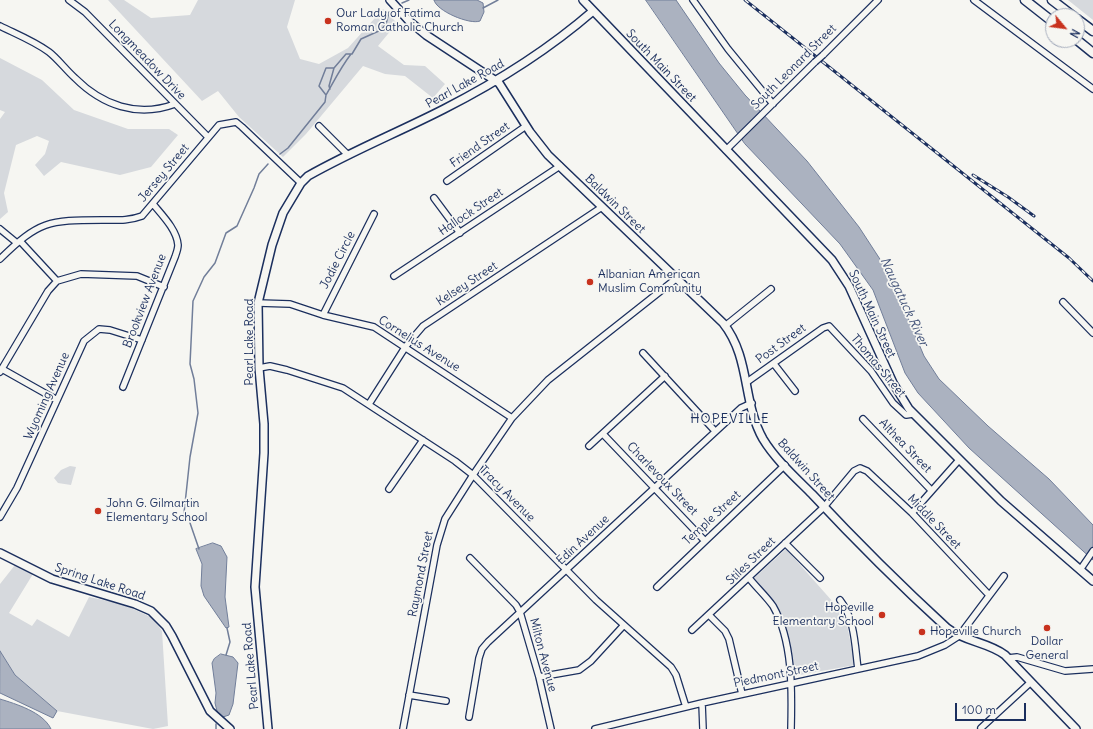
<!DOCTYPE html>
<html>
<head>
<meta charset="utf-8">
<style>
  body { margin:0 }
  #map { position:relative; width:1093px; height:729px; overflow:hidden; background:#f6f6f2; font-family:Delius,sans-serif }
  canvas { display:block }
  .north { position:absolute; left:1045px; top:8px; width:40px; height:40px; box-sizing:border-box; background:#f6f6f2; border:1px solid #9ea6b7; border-radius:50%; rotate:119deg; font-size:11px; font-weight:700; line-height:16px; text-align:center; color:#1b2f5e }
  .north::after { content:''; display:block; margin:auto; width:14px; height:18px; background:#c8321e; clip-path:polygon(50% 0,100% 100%,50% 72%,0 100%) }
  .scale { position:absolute; left:955px; top:703px; width:71px; height:18px; box-sizing:border-box; border:2px solid #1b2f5e; border-top:0; padding-left:5px; font-size:12px; line-height:14px; white-space:nowrap; color:#1b2f5e; -webkit-text-stroke:3px #f6f6f2; paint-order:stroke }
</style>
</head>
<body>
<div id="map">
<canvas width="1093" height="729"></canvas>
<div class="north">N</div>
<div class="scale">100 m</div>
</div>
<script>
const g = document.querySelector('canvas').getContext('2d');
g.lineJoin = 'round';
function paint(path, color) {
  g.fillStyle = color;
  g.fill(path, 'evenodd');
}
function stroke(path, color, width, dash) {
  g.strokeStyle = color;
  g.lineWidth = width;
  g.lineCap = dash ? 'butt' : 'round';
  g.setLineDash(dash || []);
  g.stroke(path);
}
function label(font, color, halo, rows, align = 'center') {
  g.font = font + ' Delius,sans-serif';
  g.lineWidth = 3.5;
  g.setLineDash([]);
  g.textBaseline = 'middle';
  g.strokeStyle = halo;
  g.fillStyle = color;
  for (const [text, x, y, turn = 0] of rows) {
    g.save();
    g.translate(x, y);
    g.rotate((+turn || 0) * Math.PI / 180);
    g.textAlign = isNaN(turn) ? turn : align;
    if (halo) g.strokeText(text, 0, 0);
    g.fillText(text, 0, 0);
    g.restore();
  }
}
const green = new Path2D(`
  M108,0H124L151,18L190,15L198,0H295L287,27L300,59L319,64L348,48L383,9L397,23L378,46L404,65L425,66L445,84L433,98L405,76L385,74L363,66L306,134L283,157L239,117L218,91L202,101Z
  M1068,0H1093V20Z
  M0,58L42,80L74,110L128,129H169L178,135L151,167L120,175L61,162L44,176L35,165L45,154L49,141L37,136L16,145L4,193L8,212L0,219V119L5,112L0,110Z
  M70,466L76,467L71,485L58,483L54,478L61,470Z
  M786,549L841,611L847,625L855,665L794,676L780,611L753,579Z
  M15,565L33,574L9,613L32,626L37,619L69,637L89,597L122,604L153,618L162,631L168,726L153,729L57,711L15,675L0,651V584Z`);
const water = new Path2D(`
  M434,0H477L483,3L484,12L480,21C470,25 436,11 434,0Z
  M646,0H676L719,63L745,95L807,161L859,227L889,273L924,356L939,379L988,426L1049,479L1093,525V560L969,448L918,393L905,373L873,290L840,244L745,144Z
  M213,543L221,546L227,557L225,597L229,627L226,628L204,596L201,586L202,564L196,549Z
  M0,651L15,675L57,711L53,718L0,693Z
  M221,654L233,657L238,663L233,704L229,715L223,717L217,711L215,703L216,693L212,663L214,659Z
  M0,699C16,704 43,712 51,729H0Z`);
const stream = new Path2D(`
  M402,3L409,0
  M483,8L498,0
  M330,89L329,86L334,68
  M326,95C334,81 341,67 351,54
  M280,154L288,148L325,102L326,95L319,86L326,68H334L346,54H352L361,39L381,30L386,24L389,12
  M199,549L189,520L184,513L190,457L198,413L194,379L190,364L193,301L204,277L215,263L226,233L237,226L254,188L259,174L268,164
  M226,655L230,642L227,628
  M216,724V729`);
const minor = new Path2D(`
  M69,0L85,12L208,137
  M693,0L728,49L773,104
  M974,0L1093,89
  M0,26C16,34 34,41 49,52C58,59 66,70 75,78C102,105 137,118 175,104
  M823,55L878,0
  M319,126L348,155
  M726,150L815,62
  M447,181L526,126
  M434,198L460,233
  M0,229L17,243
  M20,241L57,281
  M0,259C39,221 48,220 102,220C116,220 129,221 142,216L219,125L236,122L242,127L301,183
  M394,276L560,166
  M1063,302L1093,333
  M258,303L290,304L323,315L374,327L512,418
  M323,315L374,214
  M725,326L771,289
  M643,353L715,431
  M774,364L795,391
  M259,368L270,366L287,370L343,388L455,461L473,475L596,600L671,667L676,675L686,707
  M2,369L57,400
  M0,372L48,291L57,281L81,274L137,276L164,287
  M747,382L823,328L829,326L871,371L893,403L906,415L913,414
  M123,387L175,257C176,254 178,249 178,245C177,230 162,215 153,204
  M369,404L406,346L423,326L602,207
  M863,419L931,490
  M603,434L704,540
  M589,446L665,376
  M389,489L423,440
  M912,513L959,460
  M0,517L17,488L84,341L99,329L110,330L142,340
  M785,543L820,578
  M470,558L516,605L520,612L539,677L551,729
  M1080,570L1093,551
  M749,578C756,587 766,596 773,606C793,641 792,690 791,729
  M657,587L785,465
  M840,600C855,619 855,647 858,669
  M709,615L725,631L729,639L742,694
  M692,630L824,507L854,471L860,468L867,471L912,513L989,595
  M1008,658L1017,657L1065,671L1093,669
  M539,677L579,670L591,661L624,625
  M409,695L446,701
  M702,703L703,729
  M469,717L479,658L482,649L488,642L741,408L752,403
  M981,728L1031,682
  M403,729L437,545L445,519L473,475L512,418L548,380L677,278
  M595,729L702,703L918,656L945,645L959,636L1004,576`);
const major = new Path2D(`
  M390,0L409,21L426,35L499,83L530,132L548,155L723,323C751,358 742,402 763,439C775,459 795,477 812,494C855,540 900,585 947,628C965,642 988,642 1005,655L1076,729
  M583,0L832,260L849,286L893,383L909,409L1001,501L1093,581
  M0,553L52,579L135,604L151,611L166,626L172,636L210,711L230,729
  M268,729L255,587L264,453V424L259,368L258,303L272,245L283,213L301,183L308,176C352,151 399,132 444,109C497,82 548,50 593,11`);
const highway = new Path2D(`
  M1025,0L1053,22
  M1052,0L1073,16
  M1077,19L1093,31
  M1077,40L1093,53`);
const rail = new Path2D(`
  M745,0L1069,258L1093,281
  M973,175L1008,197L1034,216`);
const minorBridge = new Path2D(`
  M815,62L823,55`);
const markers = [
  [328,21,4,"#c8321e"],
  [590,282,4,"#c8321e"],
  [98,511,4,"#c8321e"],
  [882,615,4,"#c8321e"],
  [1047,628,4,"#c8321e"],
  [922,632,4,"#c8321e"]
];
const poiNames = [
  ["Our Lady of Fatima",336,14],
  ["Roman Catholic Church",336,28],
  ["Albanian American",598,275],
  ["Muslim Community",598,289],
  ["John G. Gilmartin",106,504],
  ["Elementary School",106,518],
  ["Hopeville",874,608,"right"],
  ["Elementary School",874,622,"right"],
  ["Hopeville Church",930,632],
  ["Dollar",1047,642,"center"],
  ["General",1047,656,"center"]
];
const streetNames = [
  ["Longmeadow Drive",147,60,46],
  ["South Main Street",661,66,46],
  ["South Leonard Street",794,67,-45],
  ["Pearl Lake Road",465,84,-29],
  ["Friend Street",480,145,-35],
  ["Jersey Street",164,173,-50],
  ["Baldwin Street",615,204,44],
  ["Hallock Street",471,212,-34],
  ["Jodie Circle",338,260,-63],
  ["Kelsey Street",467,284,-33],
  ["Brookview Avenue",145,301,-69],
  ["South Main Street",872,314,65],
  ["Pearl Lake Road",250,342,-90],
  ["Cornelius Avenue",419,344,32],
  ["Post Street",781,344,-36],
  ["Thomas Street",878,366,50],
  ["Wyoming Avenue",47,396,-66],
  ["Althea Street",905,446,46],
  ["Baldwin Street",806,470,48],
  ["Charlevoux Street",662,479,46],
  ["Tracy Avenue",507,494,45],
  ["Temple Street",712,518,-43],
  ["Middle Street",934,522,46],
  ["Edin Avenue",583,540,-43],
  ["Stiles Street",751,561,-44],
  ["Raymond Street",421,574,-79],
  ["Spring Lake Road",100,582,18],
  ["Milton Avenue",543,655,75],
  ["Pearl Lake Road",251,666,-95],
  ["Piedmont Street",776,675,-12]
];
const waterNames = [
  ["Naugatuck River",904,302,65]
];
const neighbourhoodNames = [
  ["HOPEVILLE",730,419]
];
paint(green, '#d6d9dd');
paint(water, '#abb2c0');
stroke(water, '#717e99', 1);
stroke(stream, '#717e99', 1.5);
stroke(minor, '#1b2f5e', 8);
stroke(major, '#1b2f5e', 10);
stroke(highway, '#1b2f5e', 11);
stroke(minor, '#f6f6f2', 5.5);
stroke(major, '#f6f6f2', 7);
stroke(highway, '#f6f6f2', 8);
stroke(rail, '#1b2f5e', 3);
stroke(rail, '#f6f6f2', 1.5, [4.5]);
stroke(minorBridge, '#1b2f5e', 8, []);
stroke(minorBridge, '#f6f6f2', 5.5);
for (const [x, y, r, color] of markers) {
  const dot = new Path2D();
  dot.arc(x, y, r, 0, 2 * Math.PI);
  g.fillStyle = color;
  g.fill(dot);
  stroke(dot, '#f6f6f2', 1.5);
}
label('12px', '#1b2f5e', '#f6f6f2', poiNames, 'left');
label('12px', '#1b2f5e', '#f6f6f2', streetNames);
label('italic 13px', '#46567b', '#f6f6f2', waterNames);
g.letterSpacing = '1px';
label('13px', '#1b2f5e', '#f6f6f2', neighbourhoodNames);
g.letterSpacing = '0px';
</script>
</body>
</html>
